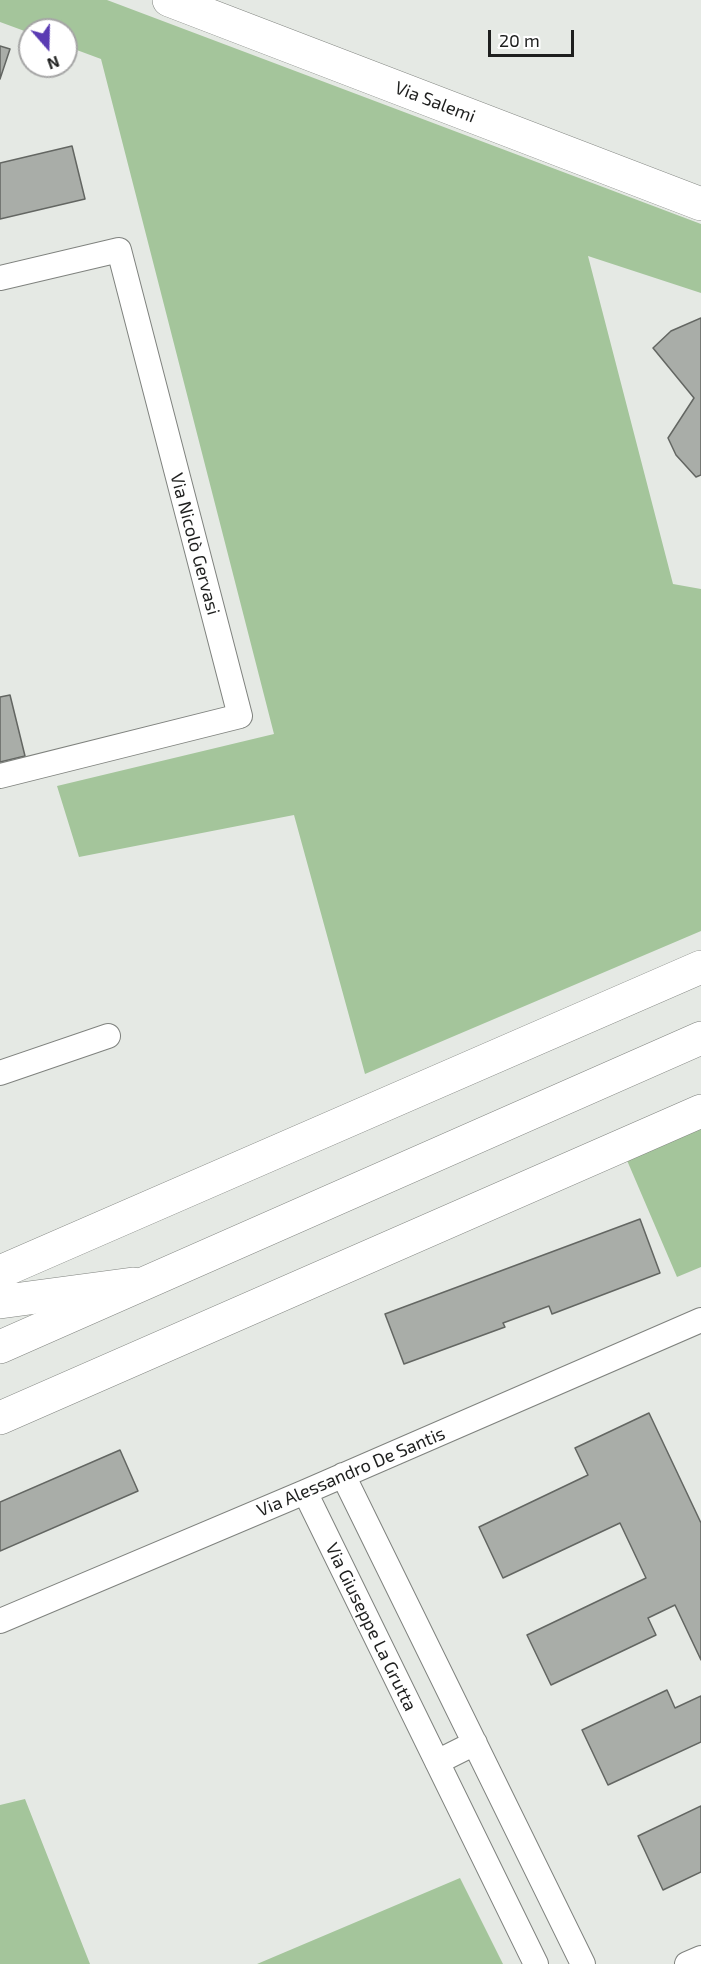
<!DOCTYPE html>
<html>
<head>
<meta charset="utf-8">
<style>
  body { margin:0 }
  #map { position:relative; width:701px; height:1964px; overflow:hidden; background:#e5e9e4; font-family:"Exo 2",sans-serif }
  canvas { display:block }
  .north { position:absolute; left:18px; top:18px; width:60px; height:60px; box-sizing:border-box; background:#fff; border:2px solid #a5a5a5; border-radius:50%; rotate:160deg; font-size:16px; font-weight:700; line-height:24px; text-align:center; color:#1e1f1e }
  .north::after { content:''; display:block; margin:auto; width:21px; height:27px; background:#5a3bb3; clip-path:polygon(50% 0,100% 100%,50% 72%,0 100%) }
  .scale { position:absolute; left:488px; top:30px; width:86px; height:27px; box-sizing:border-box; border:3px solid #1e1f1e; border-top:0; padding-left:8px; font-size:18px; line-height:21px; white-space:nowrap; color:#1e1f1e; -webkit-text-stroke:4px #fff; paint-order:stroke }
</style>
</head>
<body>
<div id="map">
<canvas width="701" height="1964"></canvas>
<div class="north">N</div>
<div class="scale">20 m</div>
</div>
<script>
const g = document.querySelector('canvas').getContext('2d');
g.lineJoin = 'round';
function paint(path, color) {
  g.fillStyle = color;
  g.fill(path, 'evenodd');
}
function stroke(path, color, width, dash) {
  g.strokeStyle = color;
  g.lineWidth = width;
  g.lineCap = dash ? 'butt' : 'round';
  g.setLineDash(dash || []);
  g.stroke(path);
}
function label(font, color, halo, rows, align = 'center') {
  g.font = font + ' "Exo 2",sans-serif';
  g.lineWidth = 4.5;
  g.setLineDash([]);
  g.textBaseline = 'middle';
  g.strokeStyle = halo;
  g.fillStyle = color;
  for (const [text, x, y, turn = 0] of rows) {
    g.save();
    g.translate(x, y);
    g.rotate((+turn || 0) * Math.PI / 180);
    g.textAlign = isNaN(turn) ? turn : align;
    if (halo) g.strokeText(text, 0, 0);
    g.fillText(text, 0, 0);
    g.restore();
  }
}
const green = new Path2D(`
  M0,0H107L701,224V293L588,256L673,584L701,589V931L365,1074L294,815L79,857L57,786L274,734L101,59L66,46V30H30V33L0,22Z
  M701,1126V1267L677,1277L626,1158Z
  M25,1799L90,1964H0V1805Z
  M460,1878L503,1964H257Z`);
const building = new Path2D(`
  M0,46L10,49L0,79Z
  M72,146L85,199L0,219V163Z
  M701,318V475L696,477L676,455L668,438L694,398L653,348L671,331Z
  M10,695L25,756L0,762V697Z
  M640,1219L660,1273L552,1314L549,1306L503,1323L505,1327L404,1364L385,1314Z
  M649,1413L701,1523V1660L675,1605L648,1618L656,1635L551,1685L527,1635L646,1578L620,1523L503,1578L479,1527L588,1475L575,1448Z
  M120,1450L138,1491L0,1551V1502Z
  M667,1690L675,1708L701,1696V1742L608,1785L582,1730Z
  M701,1806V1872L663,1890L638,1836Z`);
const street = new Path2D(`
  M0,278L119,250L240,716L0,776
  M0,1073L108,1036
  M343,1475L583,1964
  M305,1492L536,1964
  M0,1621L305,1492L701,1320
  M437,1762L475,1743
  M687,1964L701,1958`);
const secondary = new Path2D(`
  M169,0L701,204
  M0,1272L701,967
  M0,1302L133,1284
  M0,1418L701,1111`);
const primary = new Path2D(`
  M0,1347L701,1038`);
const streetNames = [
  ["Via Salemi",435,102,21],
  ["Via Nicolò Gervasi",195,544,75],
  ["Via Alessandro De Santis",351,1472,-23],
  ["Via Giuseppe La Grutta",371,1627,64]
];
paint(green, '#a4c59b');
paint(building, '#a9ada8');
stroke(building, '#636662', 1.5);
stroke(street, '#7f827e', 26);
stroke(secondary, '#7f827e', 34);
stroke(primary, '#7f827e', 34);
stroke(street, '#fff', 24);
stroke(secondary, '#fff', 33);
stroke(primary, '#fff', 33);
label('18px', '#1e1f1e', '#fff', streetNames);
</script>
</body>
</html>
